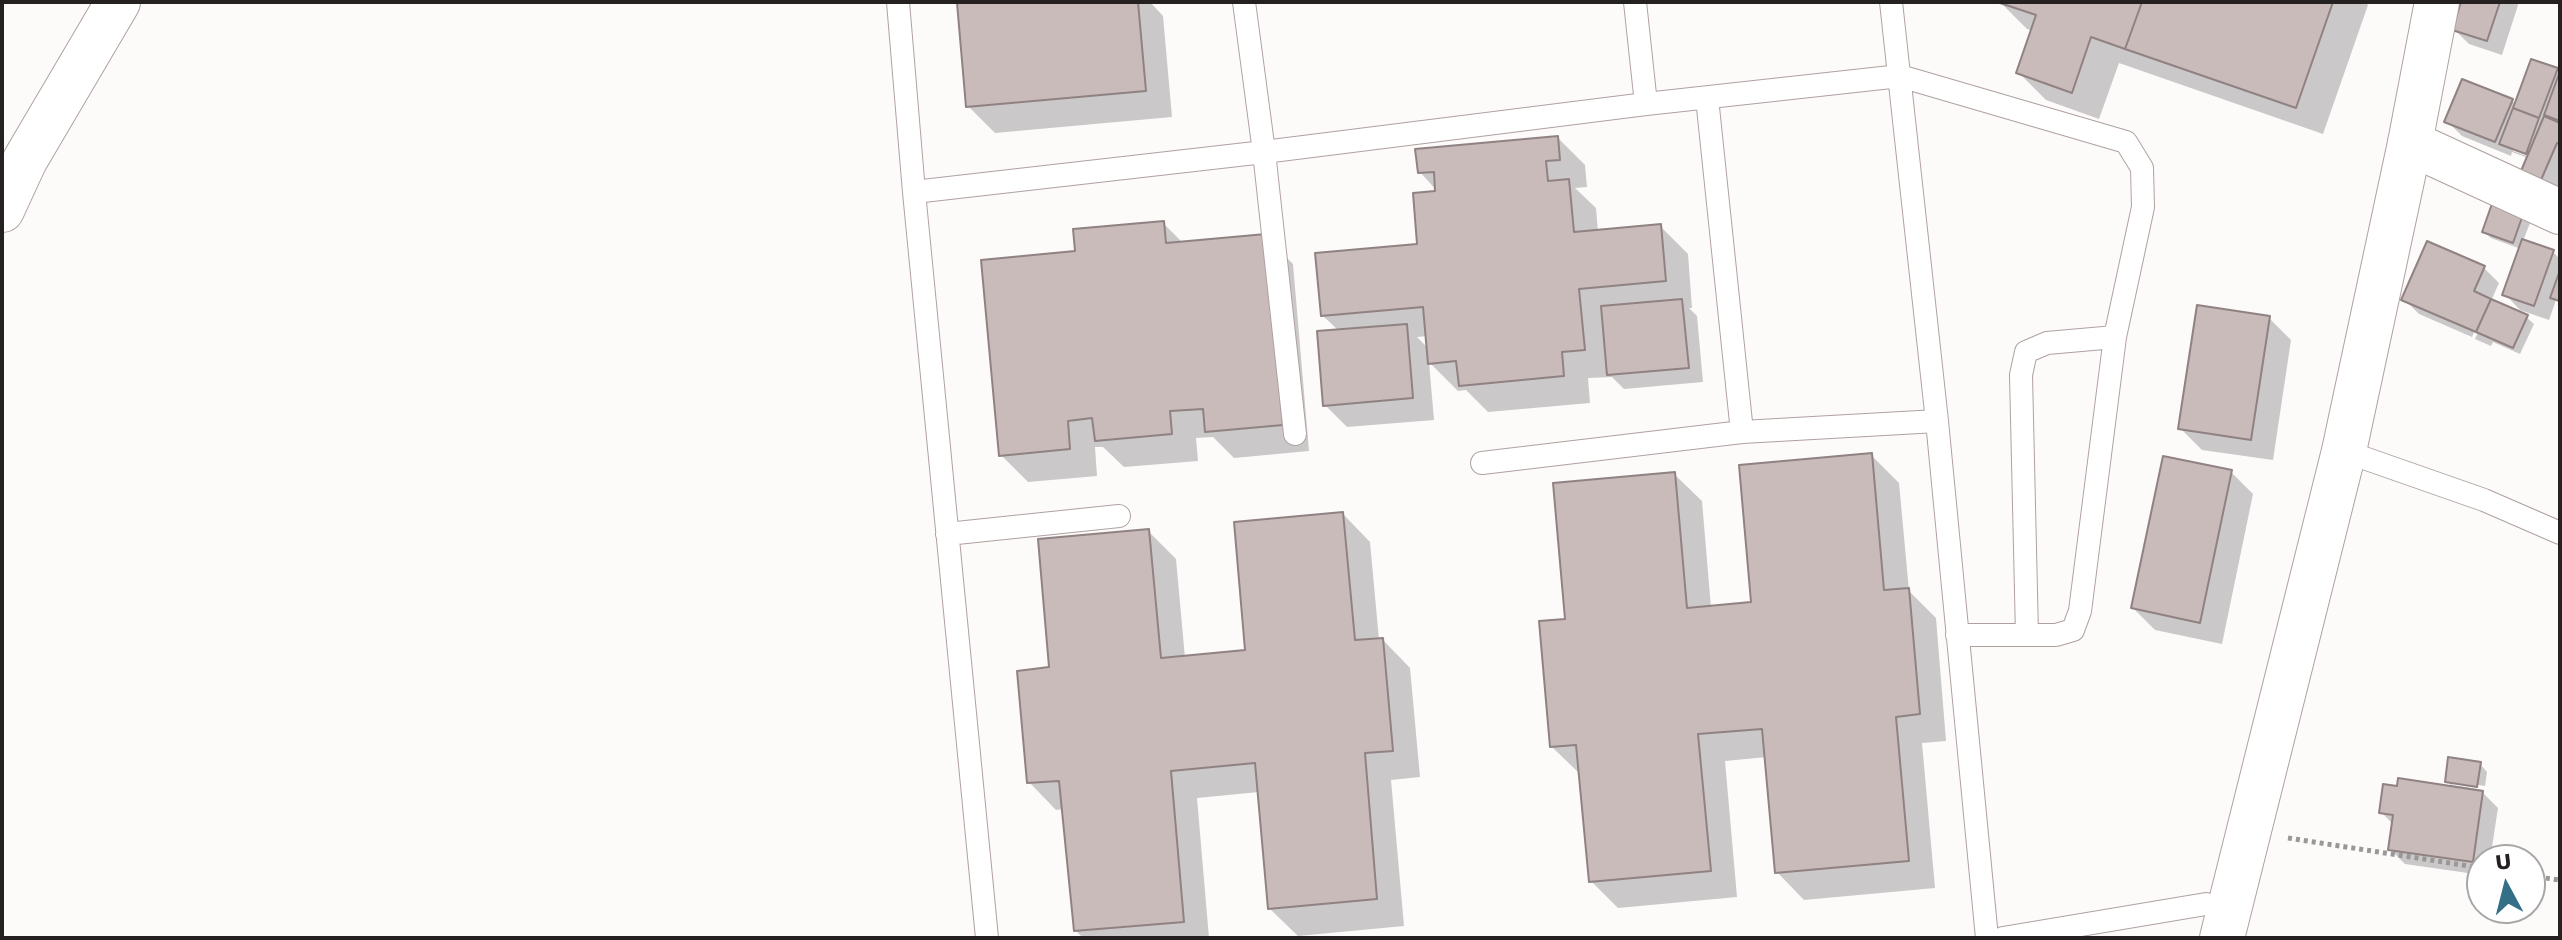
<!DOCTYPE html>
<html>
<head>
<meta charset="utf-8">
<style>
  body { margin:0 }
  #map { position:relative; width:2562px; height:940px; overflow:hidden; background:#fdfafa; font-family:"Work Sans",sans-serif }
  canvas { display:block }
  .frame { position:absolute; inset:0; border:4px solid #262121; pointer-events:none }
  .north { position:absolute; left:2466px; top:844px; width:80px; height:80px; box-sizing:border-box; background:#fff; border:2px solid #a8a6a6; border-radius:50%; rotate:353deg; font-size:22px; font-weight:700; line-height:32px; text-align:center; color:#262121 }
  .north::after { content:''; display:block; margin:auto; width:28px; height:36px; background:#346f87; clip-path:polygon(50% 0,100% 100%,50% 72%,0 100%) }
</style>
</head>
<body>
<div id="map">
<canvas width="2562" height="940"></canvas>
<div class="frame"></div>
<div class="north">U</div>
</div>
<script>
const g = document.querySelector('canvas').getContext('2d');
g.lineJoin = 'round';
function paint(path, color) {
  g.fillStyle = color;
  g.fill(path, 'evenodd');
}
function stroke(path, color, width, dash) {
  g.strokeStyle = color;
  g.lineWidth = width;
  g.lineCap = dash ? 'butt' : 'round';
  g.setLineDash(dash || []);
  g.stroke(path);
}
const shadow = new Path2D(`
  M984,2H1150L1163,16L1172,117L995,133L968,106L959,4Z
  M2000,2H2365L2368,5L2323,134L2119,63L2099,119L2046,100L2018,72L2033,31L2027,29Z
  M2463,2H2519L2502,55L2469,44L2454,29Z
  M2557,70L2560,73V185L2556,193L2538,186L2528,158L2512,152L2511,156L2462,136L2447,121L2512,101L2516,104ZM2513,147L2536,155L2535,159L2513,151Z
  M1558,138L1585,165L1587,187L1575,188L1596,208L1598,232L1660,226L1688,254L1692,308H1689L1697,316L1703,382L1624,389L1612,377L1588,378L1590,403L1488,412L1466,390L1458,391L1429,362L1434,420L1347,427L1325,405L1339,331L1322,315L1420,246L1438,192L1420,172ZM1428,336L1429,349L1417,337Z
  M2495,200L2532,218L2523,241L2553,252L2560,259V305L2556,300L2549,320L2520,310L2505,294L2521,249L2491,238L2484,231Z
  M1163,223L1184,244L1265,236L1293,264L1309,451L1234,458L1213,437L1196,438L1198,461L1124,467L1103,447H1095L1097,476L1028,482L1001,455L1077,253Z
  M2428,243L2484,268L2499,283L2491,301L2526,317L2534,324L2520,354L2493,342L2491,346L2475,339L2490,305L2487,302L2472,337L2419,314L2404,299Z
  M2269,318L2291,340L2273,460L2202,450L2180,428Z
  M1871,455L1899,483L1909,591L1936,618L1946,741L1922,743L1935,888L1804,900L1777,872L1767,757L1725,761L1737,897L1618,908L1591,881L1580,774L1552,747L1568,621L1674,474L1702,501L1711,608L1753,604Z
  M2231,472L2253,494L2222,644L2155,630L2133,608Z
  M1343,514L1370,542L1379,640H1383L1410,668L1420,777L1391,780L1404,926L1298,936L1270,909L1259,792L1197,798L1209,938H1083L1075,930L1064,809L1056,810L1029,782L1052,669L1148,531L1176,559L1185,658L1247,652Z
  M2480,764L2487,772L2485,786L2452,781V785L2484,790V794L2498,808L2490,860H2482V875L2405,864L2390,849L2394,825L2381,812L2455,789L2447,781Z`);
const building = new Path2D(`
  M1138,2L1146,91L966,107L957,3Z
  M1997,2H2142L2125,49L2091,37L2072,93L2016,73L2036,15Z
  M2142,2H2333L2296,108L2125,49Z
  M2461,2H2500L2487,41L2452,30Z
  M2531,59L2558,68L2539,118L2513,108Z
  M2560,71V121L2544,115Z
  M2462,79L2513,99L2495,142L2444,122Z
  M2513,108L2539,118L2526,154L2499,144Z
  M2544,116L2560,123V144L2557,143L2541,180L2521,171Z
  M1558,136L1560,160L1546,161L1548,181L1569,179L1574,232L1661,224L1666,281L1579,289L1585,350L1562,352L1564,376L1459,386L1456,361L1428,364L1423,307L1321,316L1315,253L1417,244L1413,193L1435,191L1434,172L1418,173L1415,149Z
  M2494,198L2525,209L2513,243L2482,232Z
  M1164,221L1166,243L1266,234L1283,425L1205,432L1203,409L1170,411L1172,434L1095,441L1092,418L1068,421L1070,449L999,456L981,260L1075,251L1073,229Z
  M2522,239L2554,250L2534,306L2502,295Z
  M2427,241L2485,266L2474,291L2491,299L2476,332L2401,300Z
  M2560,270V301L2550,298Z
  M1682,299L1689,368L1607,375L1601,306Z
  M2491,299L2528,315L2513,348L2476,332Z
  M2197,305L2270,316L2251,440L2178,429Z
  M1407,324L1413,398L1323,406L1317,331Z
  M1872,453L1884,590L1909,588L1920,714L1896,717L1909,861L1775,873L1762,729L1698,734L1711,871L1589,882L1576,745L1550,747L1539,621L1565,619L1553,483L1675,472L1687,608L1751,602L1739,465Z
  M2163,456L2232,470L2200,623L2131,608Z
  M1343,512L1355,640L1383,638L1393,751L1365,753L1377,899L1268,909L1255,763L1171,771L1184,922L1074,931L1059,781L1027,783L1017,671L1049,667L1038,539L1149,529L1161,658L1245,650L1234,522Z
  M2448,757L2481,762L2477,787L2445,782Z
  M2398,778L2483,791L2473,862L2388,850L2393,815L2379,813L2383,784L2397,786Z`);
const path = new Path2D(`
  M2288,838L2482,868
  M2530,876L2560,880`);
const lane = new Path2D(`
  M898,2L914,192L987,938
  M1635,2L1646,104
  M1891,2L1937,421L1987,938
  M1707,98L1742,432
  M914,192L1264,152L1244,2
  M1295,434L1264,152L1646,104L1900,76L2126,142L2142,168L2143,207L2115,337L2080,611L2073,630L2056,635H1957
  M2344,451L2484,500L2560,533
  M1482,463L1742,432L1937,421
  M947,534L1119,516
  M2027,635L2021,375L2026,352L2047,343L2115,337
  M2003,938L2206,904`);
const street = new Path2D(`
  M2410,143L2560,212
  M2,210L25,160L118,2`);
const secondary = new Path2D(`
  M2222,938L2344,451L2410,143L2437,2`);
paint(shadow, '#0003');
paint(building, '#cabbbb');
stroke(building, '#908282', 2);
stroke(lane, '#b0a1a1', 24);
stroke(street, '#b0a1a1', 46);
stroke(secondary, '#b0a1a1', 46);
stroke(path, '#9b9797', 5, [4, 4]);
stroke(lane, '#fff', 22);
stroke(street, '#fff', 44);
stroke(secondary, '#fff', 44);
</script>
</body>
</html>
